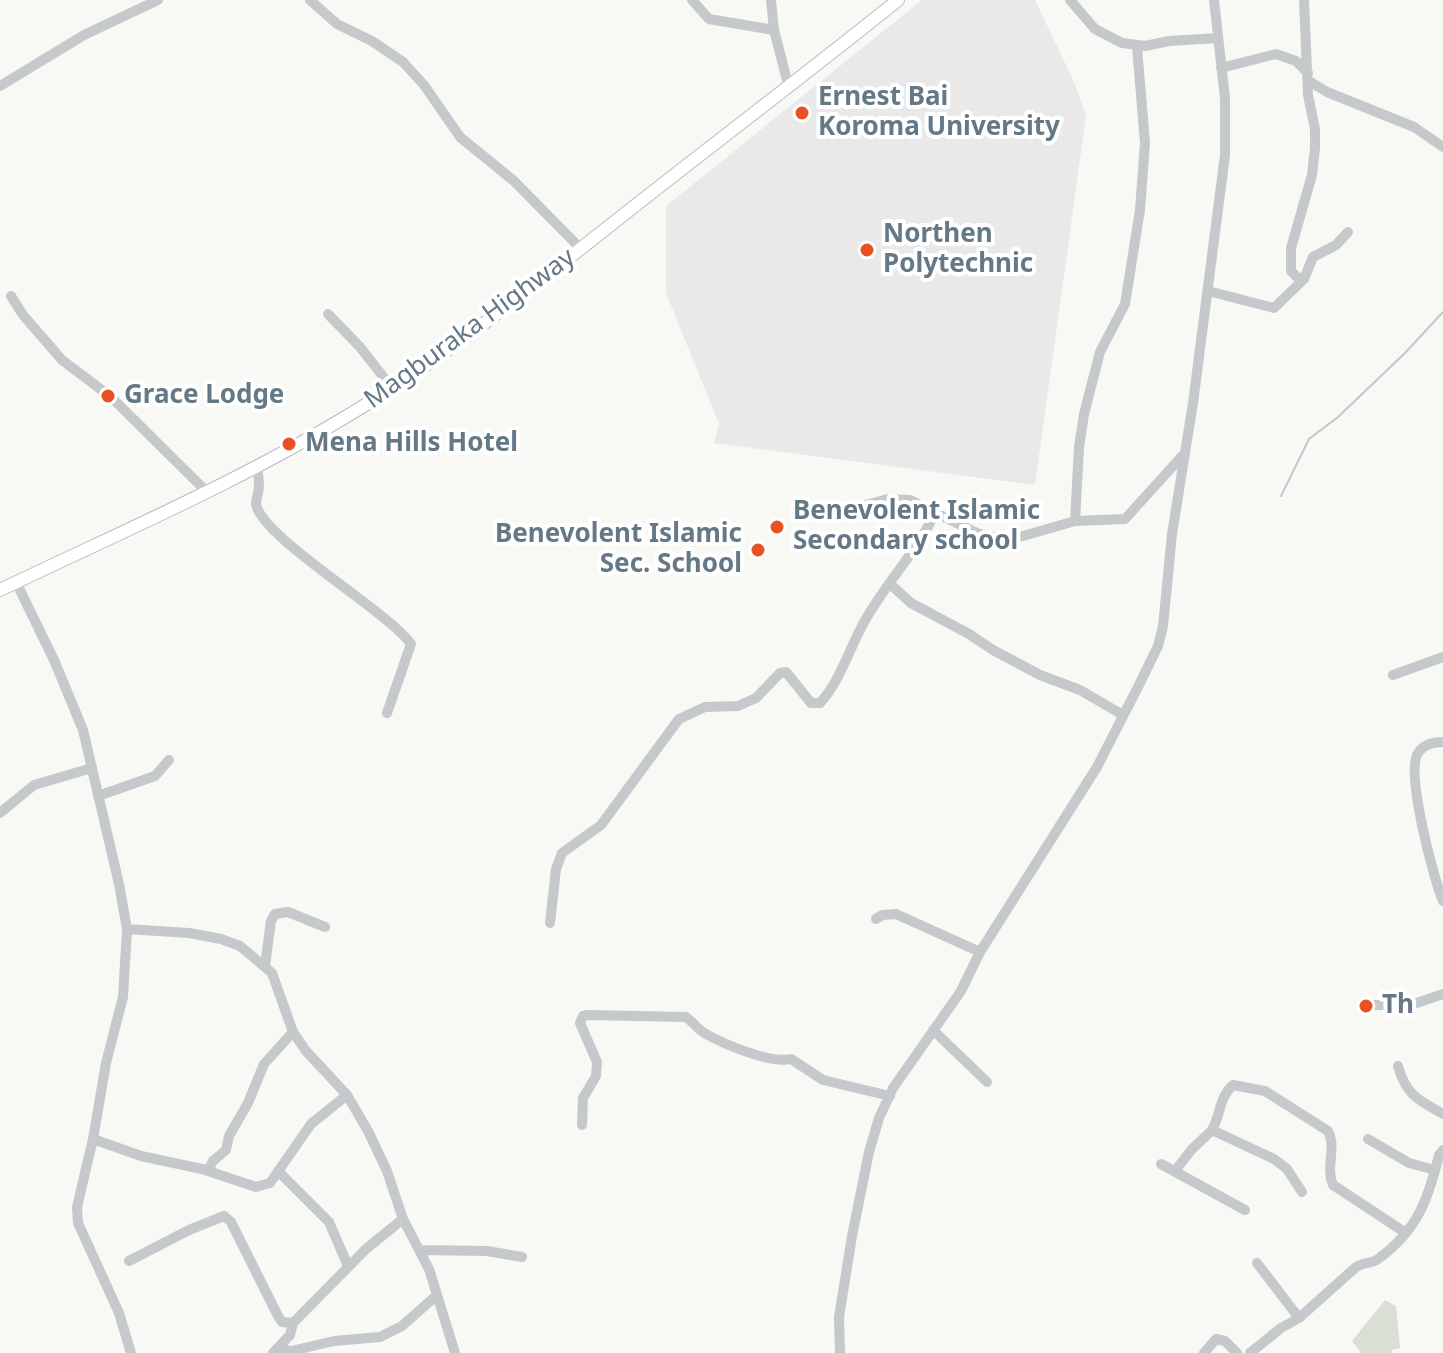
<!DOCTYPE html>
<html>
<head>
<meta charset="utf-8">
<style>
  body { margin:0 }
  canvas { display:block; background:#f8f8f4 }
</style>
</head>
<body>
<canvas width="1443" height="1353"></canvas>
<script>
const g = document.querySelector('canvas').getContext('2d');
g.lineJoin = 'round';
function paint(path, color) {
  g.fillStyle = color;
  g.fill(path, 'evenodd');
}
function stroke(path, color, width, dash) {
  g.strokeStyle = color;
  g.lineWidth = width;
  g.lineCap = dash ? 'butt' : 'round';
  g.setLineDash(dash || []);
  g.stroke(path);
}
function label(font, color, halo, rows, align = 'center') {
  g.font = font + ' "Noto Sans",sans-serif';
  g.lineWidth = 8;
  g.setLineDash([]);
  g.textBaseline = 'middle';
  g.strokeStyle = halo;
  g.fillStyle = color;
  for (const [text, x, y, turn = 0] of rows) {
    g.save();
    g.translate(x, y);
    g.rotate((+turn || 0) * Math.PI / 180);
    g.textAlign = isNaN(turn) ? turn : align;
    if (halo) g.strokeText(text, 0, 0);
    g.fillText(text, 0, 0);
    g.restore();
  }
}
const built = new Path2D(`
  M922,0H1035L1074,82L1086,116L1035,485L714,443L719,424L666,293V206Z`);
const green = new Path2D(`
  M1385,1300L1396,1306L1400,1348L1392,1350V1353H1361L1352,1341Z`);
const stream = new Path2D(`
  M1281,496L1309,439L1338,417L1405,353L1443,312`);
const minor = new Path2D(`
  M310,0L337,24L372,41L403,62L424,85L460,137L514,181L581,249
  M692,0L709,19L774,30
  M771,0L774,30L789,88
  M1070,0L1095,29L1122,43L1145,46L1169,41L1218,38
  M1221,68L1276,54L1296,61L1308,73
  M1309,81L1327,92L1414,127L1443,147
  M0,86L84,35L158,0
  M1301,281L1291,271V248L1312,175L1315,148V129L1308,95L1304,0
  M1208,291L1274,308L1304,279L1313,257L1336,245L1348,232
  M11,296L23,315L62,360L111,397L207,492
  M328,314L360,347L392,388
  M257,468C258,473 259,480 259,486C259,492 256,498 256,504C261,537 386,610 411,644L387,713
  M858,507L888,499L910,500L979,534L1009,540L1075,521L1125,519L1183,455
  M1075,521L1079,447L1084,414L1100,352L1125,304L1140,210L1145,143L1137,47
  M16,582L54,660L83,730L119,884L127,929L123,997L106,1063L93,1139L77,1207L78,1223L119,1313L131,1353
  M890,584L911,603L969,634L993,650L1040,675L1080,690L1123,715
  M1393,675L1443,657
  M1443,742C1433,742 1422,745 1417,755C1407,777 1433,877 1443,901
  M98,796L155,776L169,760
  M0,813L34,785L92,768
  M876,919L882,915L896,914L980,952
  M550,923L556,869L562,853L601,825L679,719L705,707L738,706L756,698L780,673L786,672L811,703H820C842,679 850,645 867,617C888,581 917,551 935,513
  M127,929L189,933L221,939L240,946L272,973L293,1032L306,1051L347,1095L368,1131L387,1171L403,1219L429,1269L455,1353
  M265,966L271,921L275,914L288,912L325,927
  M1373,1005H1411L1443,994
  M933,1030L987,1082
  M1398,1066C1406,1095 1418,1100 1443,1114
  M582,1125L583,1098L596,1076L597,1062L580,1023L583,1016L588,1015L686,1017C693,1022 698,1030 706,1034C724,1044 770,1064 791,1059L823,1080L890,1096
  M93,1139L141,1156L202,1169L256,1187L270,1183L311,1124L347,1095
  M1368,1139L1409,1163L1435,1170
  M1161,1164L1245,1210
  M208,1171L213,1161L226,1150L229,1136L248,1103L264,1064L293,1032
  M278,1171L329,1222L348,1266
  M1175,1171L1192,1149L1212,1130
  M1302,1192L1287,1169L1274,1159L1212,1130C1221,1114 1219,1097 1233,1085L1265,1091L1328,1131C1337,1148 1325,1167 1333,1185L1406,1233
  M421,1250L487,1251L522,1257
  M129,1261L189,1230L224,1216L231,1222L278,1316L282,1322L293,1323
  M1257,1263L1299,1318
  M279,1348L291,1351L334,1341L380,1337L402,1326L437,1295
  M273,1353L290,1335L293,1323L366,1249L403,1219
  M840,1353L839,1317L852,1236L869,1152L879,1118L893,1088L961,991L980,952L1097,767L1139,685L1158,646L1163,626L1172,534L1193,403L1225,155V98L1214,0
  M1204,1353L1216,1339L1225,1341L1237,1353
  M1250,1353L1281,1328L1299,1318L1355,1268C1363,1262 1371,1264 1378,1259C1417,1231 1428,1200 1439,1155L1443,1150`);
const major = new Path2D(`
  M0,590C121,532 243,480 357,410C461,347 554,269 650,194C733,129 816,66 898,0`);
const markers = [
  [802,113,8,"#e95023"],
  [867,250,8,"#e95023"],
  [108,396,8,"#e95023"],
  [289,444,8,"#e95023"],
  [777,527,8,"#e95023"],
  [758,550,8,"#e95023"],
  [1366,1006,8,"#e95023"]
];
const poiNames = [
  ["Ernest Bai",818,98],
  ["Koroma University",818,128],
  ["Northen",883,235],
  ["Polytechnic",883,265],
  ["Grace Lodge",124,396],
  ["Mena Hills Hotel",305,444],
  ["Benevolent Islamic",793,512],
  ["Secondary school",793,542],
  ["Benevolent Islamic",742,535,"right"],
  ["Sec. School",742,565,"right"],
  ["Th",1382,1006]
];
const streetNames = [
  ["Magburaka Highway",470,329,-36]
];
paint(built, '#e8e9e8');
paint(green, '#d9dfd5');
stroke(stream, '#bdc9cd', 2);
stroke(major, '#b8bcc0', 14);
stroke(minor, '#c5c9cc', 10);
stroke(major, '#fff', 12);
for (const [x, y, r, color] of markers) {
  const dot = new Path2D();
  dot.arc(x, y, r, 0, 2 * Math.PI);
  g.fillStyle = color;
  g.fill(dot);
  stroke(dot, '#fff', 3);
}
label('bold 26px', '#657886', '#fff', poiNames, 'left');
label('26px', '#657886', '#fff', streetNames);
</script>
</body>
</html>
